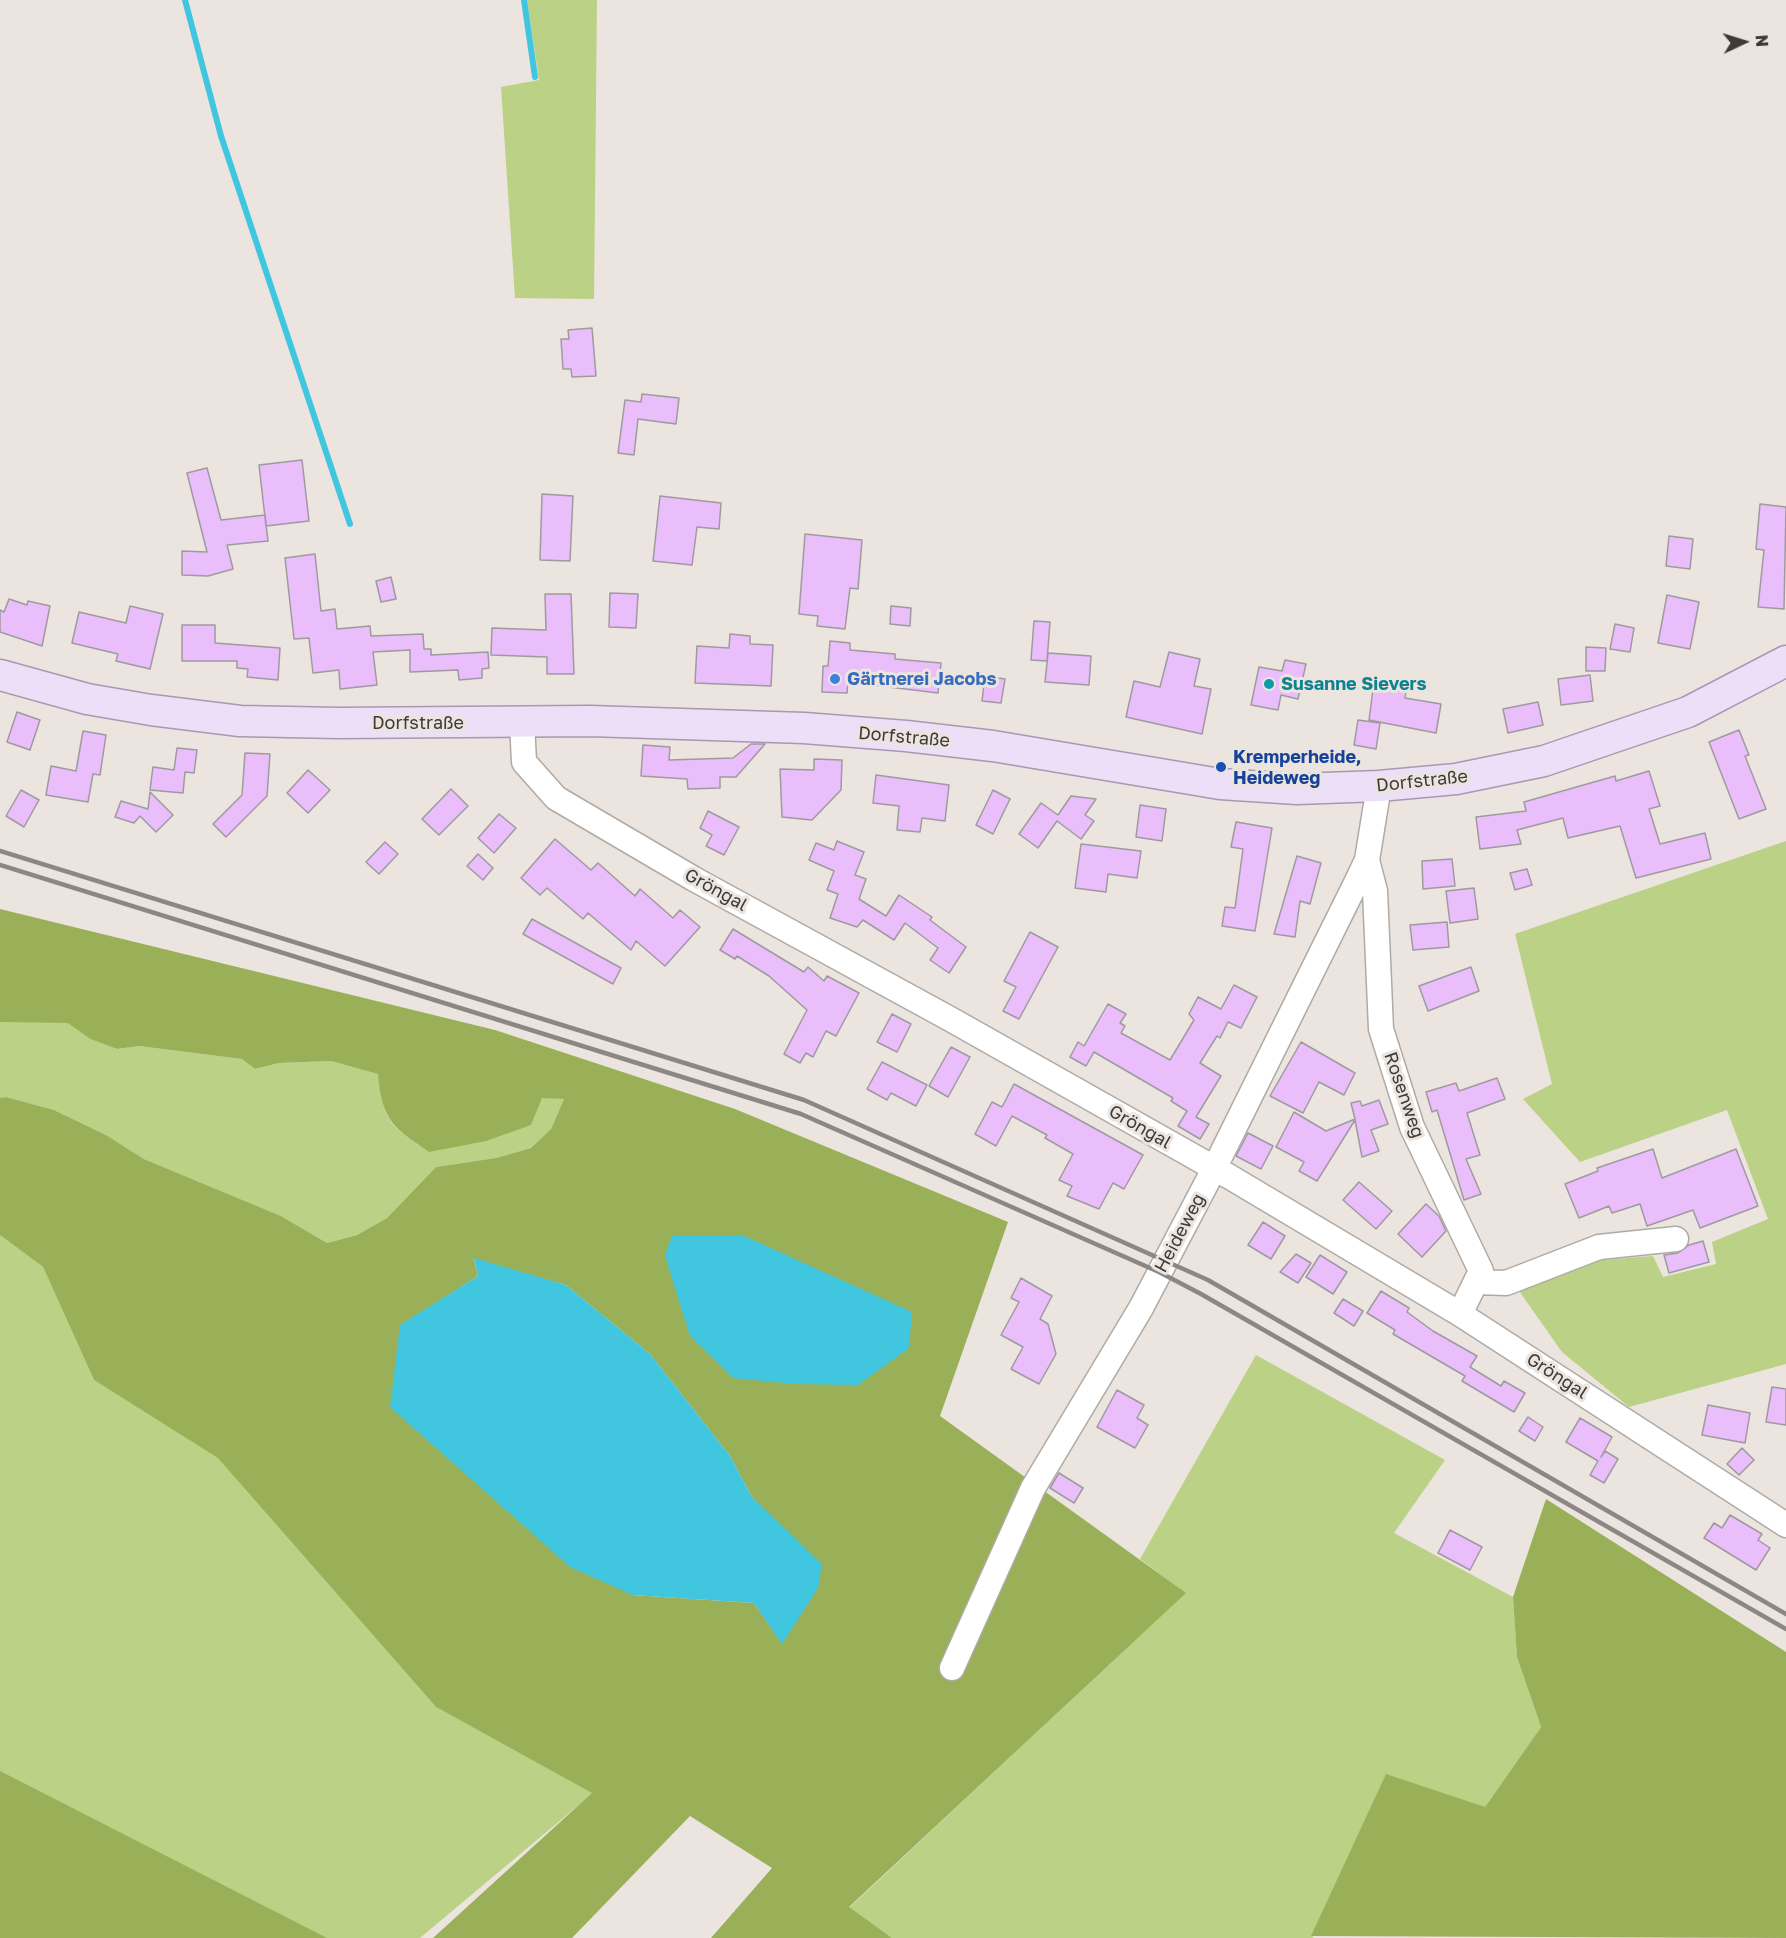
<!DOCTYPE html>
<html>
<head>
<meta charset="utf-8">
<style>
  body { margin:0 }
  #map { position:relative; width:1786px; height:1938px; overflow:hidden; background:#ebe4df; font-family:"Golos Text",sans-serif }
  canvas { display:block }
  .north { position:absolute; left:1714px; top:12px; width:60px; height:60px; -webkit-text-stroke:4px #ebe4df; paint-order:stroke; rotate:86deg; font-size:16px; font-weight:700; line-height:24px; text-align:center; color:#3d3a38 }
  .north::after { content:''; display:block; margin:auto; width:21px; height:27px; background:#3d3a38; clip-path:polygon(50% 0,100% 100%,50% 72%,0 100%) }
</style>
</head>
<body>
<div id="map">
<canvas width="1786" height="1938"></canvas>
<div class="north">N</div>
</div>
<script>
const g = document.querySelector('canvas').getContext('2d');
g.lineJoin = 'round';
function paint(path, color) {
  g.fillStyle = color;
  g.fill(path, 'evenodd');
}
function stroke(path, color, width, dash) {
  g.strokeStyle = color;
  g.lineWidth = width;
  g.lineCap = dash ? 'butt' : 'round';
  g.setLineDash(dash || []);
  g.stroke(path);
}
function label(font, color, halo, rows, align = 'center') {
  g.font = font + ' "Golos Text",sans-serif';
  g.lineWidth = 6;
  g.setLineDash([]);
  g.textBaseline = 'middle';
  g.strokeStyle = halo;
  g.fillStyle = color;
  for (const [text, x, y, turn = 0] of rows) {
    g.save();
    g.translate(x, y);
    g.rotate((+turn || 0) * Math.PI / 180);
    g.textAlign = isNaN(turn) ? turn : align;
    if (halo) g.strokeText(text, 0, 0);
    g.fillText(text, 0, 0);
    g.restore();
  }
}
const green = new Path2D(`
  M527,0H597L594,299L515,298L501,87L539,80Z
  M1786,841V1364L1629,1407L1562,1352L1515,1285L1578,1262L1653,1256L1663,1277L1716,1264L1712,1242L1768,1219L1727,1110L1580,1162L1523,1099L1552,1084L1515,934Z
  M34,1021L69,1023L90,1039L117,1049L139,1046L242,1059L255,1069L279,1063L331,1061L379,1074C382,1122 391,1126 429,1152L541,1097L564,1099L551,1129L531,1148L496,1158L436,1167L387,1218L357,1235L327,1243L281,1216L144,1159L106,1135L54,1110L6,1097L0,1098V1022Z
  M0,1235L43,1267L94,1380L218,1457L436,1707L593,1793L420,1938H280L0,1808Z
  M1256,1355L1445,1460L1394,1533L1513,1597L1517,1657L1541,1727L1485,1807L1312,1936L1314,1938H892L849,1908L1185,1593L1140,1559Z`);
const forest = new Path2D(`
  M0,909L495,1030L735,1109L1008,1222L940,1416L1186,1593L849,1907L892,1938H711L772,1868L690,1816L572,1938H433L592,1793L436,1707L218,1458L94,1380L43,1267L0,1235V1098L6,1097L54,1110L106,1135L144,1159L281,1216L327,1243L357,1235L387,1218L436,1167L496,1158L531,1148L551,1129L564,1099L542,1098L531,1125L486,1141L429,1152C392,1127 382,1120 378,1074L331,1061L279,1063L255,1069L242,1059L139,1046L117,1049L90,1039L68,1023L0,1022ZM474,1259L566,1285L650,1354L730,1456L752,1497L772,1519L782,1643L754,1603L633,1595L401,1325L478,1276Z
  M1546,1499L1786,1652V1938L1311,1936L1386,1774L1485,1807L1541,1727L1517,1657L1513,1597Z
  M0,1771L327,1938H0Z`);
const water = new Path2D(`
  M672,1235H742L912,1312L909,1348L858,1385L795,1384L733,1378L690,1336L665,1256Z
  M474,1258L566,1285L650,1354L730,1456L752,1497L822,1564L818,1588L782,1644L754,1603L633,1595L570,1567L390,1407L400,1325L478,1276Z`);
const stream = new Path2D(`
  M185,0L221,136L350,524
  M524,0L535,77`);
const building = new Path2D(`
  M592,328L596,376L572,377L571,369H563L561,339H569L568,330Z
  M642,394L679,398L676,424L638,419L634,455L618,453L625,400L641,402Z
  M302,460L309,521L266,526L259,465Z
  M207,468L221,520L265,515L268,541L227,545L233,569L208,576L182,575V551L207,552L187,473Z
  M542,494L573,496L570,561L540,560Z
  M660,496L721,503L719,529L697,527L692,565L653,561Z
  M1760,504L1786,507L1784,609L1758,607L1764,550L1756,549Z
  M805,534L862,540L858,589L850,588L845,629L817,626L818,616L799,614Z
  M1669,536L1693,539L1690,569L1666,566Z
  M315,554L321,611L335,609L337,629L370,626L371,636L423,634L424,649H431V655L488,652L489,668L482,669V678L459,680L458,670L410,672V650L373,652L377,685L340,689L339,670L313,673L309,638L294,639L285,558Z
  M391,577L396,599L381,602L376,581Z
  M610,593L638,594L636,628L609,627Z
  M545,594H571L574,674H547V657L491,655L492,628L546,630Z
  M1667,595L1699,602L1690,649L1658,643Z
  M9,599L27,605L28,601L50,606L42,646L0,632V610L4,612Z
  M130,606L163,614L150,669L116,661L118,654L72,643L79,612L126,623Z
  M891,606L911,608L910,626L890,624Z
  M1034,621L1050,622L1047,661L1031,660Z
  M1615,624L1634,628L1630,652L1610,649Z
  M182,625H215V643L280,648L278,680L247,677L248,669L237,668V661H182Z
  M730,634L750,636V644L773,645L771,686L695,683L697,646L729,648Z
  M830,641L850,643V650L895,654V659L941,663L938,693L848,682L847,693L822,692L823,666H828Z
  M1586,647L1606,648L1605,671H1586Z
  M1169,652L1200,659L1194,686L1211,689L1202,734L1126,717L1134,681L1160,687Z
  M1048,653L1091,656L1089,685L1045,682Z
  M1285,660L1306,664L1298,699L1281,695L1278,710L1251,705L1259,667L1282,671Z
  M1590,675L1593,701L1561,705L1558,679Z
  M985,676L1005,679L1001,703L982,701Z
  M1374,682L1407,686L1405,698L1441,704L1436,733L1369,720Z
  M1538,702L1543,725L1508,733L1503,709Z
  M17,712L40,720L30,750L7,742Z
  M1358,720L1380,723L1376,749L1354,745Z
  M1739,730L1749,755L1745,756L1766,809L1739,819L1709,742Z
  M83,731L106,735L100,775L93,774L88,802L46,795L51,766L76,771Z
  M751,744H765L736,777H720V788L688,789L687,779L641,776L643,745L670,747L669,760L733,758Z
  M177,748L197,750L194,773L185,772L183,793L150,790L153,767L174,770Z
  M245,753L270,754L267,796L226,837L213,824L242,795Z
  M814,759L842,760L841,790L812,820L782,817L780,769L814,770Z
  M308,770L330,790L308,813L287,793Z
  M1649,771L1660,806L1649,809L1660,844L1705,833L1711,859L1636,878L1620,826L1568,838L1563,818L1517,830L1521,844L1480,849L1476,817L1526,811L1524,802L1615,776L1616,781Z
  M876,775L949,785L945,821L922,818L920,832L897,830L899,806L873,803Z
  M451,789L468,806L439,835L422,819Z
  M21,790L39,800L24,827L6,816Z
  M993,790L1010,799L993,834L976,825Z
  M150,792L173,815L156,832L140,816L134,823L115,817L121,801L148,809Z
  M1071,796L1096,799L1085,815L1094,821L1081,839L1057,821L1038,848L1019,834L1041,803L1058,815Z
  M1140,805L1166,809L1162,841L1136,837Z
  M708,811L739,827L724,855L706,846L712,835L700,828Z
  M499,814L516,828L494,853L478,838Z
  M1236,822L1272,828L1255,931L1222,926L1225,907L1235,908L1243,849L1231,847Z
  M555,839L591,870L598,863L635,896L640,889L673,918L680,910L700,927L665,966L636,941L631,950L588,913L583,919L547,888L540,895L521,878Z
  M837,841L864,852L855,875L866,879L859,899L886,916L899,895L932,917L930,920L966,947L949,973L930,960L938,948L905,923L894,940L863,920L857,927L830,918L838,894L827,890L834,871L809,860L816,843L834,850Z
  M385,842L398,854L379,874L366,862Z
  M1081,844L1141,851L1137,878L1108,874L1106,892L1075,888Z
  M478,854L493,868L483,880L467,866Z
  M1297,856L1321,863L1310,904L1300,901L1295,937L1274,934Z
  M1452,859L1455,886L1423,889L1422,861Z
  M1527,869L1532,885L1515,890L1510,873Z
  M1474,888L1478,919L1450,923L1446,891Z
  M532,919L621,968L613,984L523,934Z
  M1447,922L1449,947L1413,950L1410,925Z
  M733,929L804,972L808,967L824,981L827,976L859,993L836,1036L826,1031L813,1057L806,1053L800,1063L784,1054L807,1010L769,976L737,956L735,959L720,950Z
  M1030,932L1058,947L1019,1019L1003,1011L1016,987L1004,981Z
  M1471,967L1479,991L1428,1011L1419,986Z
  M1234,985L1257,997L1241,1028L1228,1022L1220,1038L1217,1036L1200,1063L1221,1076L1196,1117L1209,1124L1200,1139L1178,1126L1187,1111L1171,1101L1173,1098L1094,1052L1086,1066L1070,1057L1078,1042L1084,1046L1108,1004L1126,1014L1120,1023L1125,1026L1121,1033L1170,1060L1194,1020L1189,1014L1198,997L1221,1009Z
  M892,1014L911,1024L897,1052L877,1042Z
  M1301,1042L1355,1073L1344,1095L1319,1082L1303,1113L1270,1096Z
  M951,1047L970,1057L948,1097L929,1086Z
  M882,1062L927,1085L916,1106L891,1093L887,1100L867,1089Z
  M1497,1078L1505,1099L1467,1113L1480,1155L1466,1159L1481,1194L1464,1200L1437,1110L1432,1112L1426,1092L1456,1083L1459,1091Z
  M1014,1084L1143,1155L1124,1189L1113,1183L1099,1209L1067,1196L1072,1186L1059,1180L1073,1154L1045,1138L1047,1135L1012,1116L996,1146L975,1134L992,1102L1002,1107Z
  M1379,1100L1388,1124L1371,1130L1379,1151L1362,1157L1355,1120L1317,1181L1299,1171L1304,1162L1276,1147L1294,1112L1326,1131L1355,1119L1351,1103L1360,1101L1362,1106Z
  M1248,1133L1273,1146L1261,1169L1236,1156Z
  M1653,1149L1662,1178L1736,1149L1758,1206L1700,1228L1693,1210L1647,1226L1640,1204L1612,1213L1609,1206L1579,1218L1565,1184L1598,1171L1597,1168Z
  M1359,1182L1392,1211L1376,1229L1343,1200Z
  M1426,1204L1439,1216L1446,1231L1422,1257L1398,1234Z
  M1263,1222L1285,1236L1271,1259L1248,1245Z
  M1703,1241L1709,1262L1669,1273L1664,1255L1678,1253L1689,1245Z
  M1296,1254L1311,1263L1298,1283L1280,1272Z
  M1320,1255L1347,1272L1333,1294L1306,1277Z
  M1021,1278L1052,1296L1040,1319L1048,1324L1056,1354L1039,1384L1011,1369L1023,1347L1001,1335L1019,1302L1011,1298Z
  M1381,1291L1409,1308L1407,1312L1433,1331L1477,1356L1470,1367L1501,1386L1504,1381L1525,1393L1514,1412L1462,1381L1465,1376L1393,1334L1395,1330L1367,1313Z
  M1343,1299L1363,1311L1354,1326L1334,1313Z
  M1772,1387L1786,1389V1425L1766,1422Z
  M1117,1390L1144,1405L1137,1418L1148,1425L1135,1448L1097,1427Z
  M1708,1405L1750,1413L1745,1443L1702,1435Z
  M1528,1417L1543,1427L1535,1441L1519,1431Z
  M1580,1418L1612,1437L1601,1457L1605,1451L1618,1459L1604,1483L1590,1475L1598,1461L1566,1442Z
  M1742,1448L1754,1460L1739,1475L1727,1464Z
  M1059,1473L1083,1488L1074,1503L1050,1488Z
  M1730,1515L1762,1534L1758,1540L1770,1548L1756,1570L1704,1538L1714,1523L1722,1528Z
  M1450,1530L1482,1547L1470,1570L1438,1553Z`);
const minor = new Path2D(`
  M522,722L524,762L556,798L694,879L952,1020L1230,1177L1460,1314L1786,1525
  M1367,860L1375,891L1381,1029L1412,1127L1481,1271L1460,1314
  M1476,1282L1506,1283L1599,1247L1676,1239
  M952,1668L1033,1488L1141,1308L1214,1169L1356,883L1367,860L1379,786`);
const major = new Path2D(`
  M0,675L87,699L151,710L240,721L338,723L590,721L804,728L906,736L993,746L1220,784L1297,789L1379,786L1456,779L1544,761L1688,712L1786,661`);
const rail = new Path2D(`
  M0,851L804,1100L1208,1280L1786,1614
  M0,865L801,1114L1159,1272L1201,1294L1786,1629`);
const markers = [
  [835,679,6,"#3f7fe0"],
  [1269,684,6,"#0f9aa8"],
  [1221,767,6,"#1a4fb4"]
];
const shopNames = [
  ["Gärtnerei Jacobs",847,679]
];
const cultureNames = [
  ["Susanne Sievers",1281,684]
];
const streetNames = [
  ["Dorfstraße",418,723],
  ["Dorfstraße",904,737,5],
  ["Dorfstraße",1422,781,-6],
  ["Gröngal",716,890,29],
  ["Rosenweg",1404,1095,71],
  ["Gröngal",1140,1127,30],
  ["Heideweg",1180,1233,-62],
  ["Gröngal",1557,1376,33]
];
const transitNames = [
  ["Kremperheide,",1233,757],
  ["Heideweg",1233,778]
];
paint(green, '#bbd185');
paint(forest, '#99b058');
paint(water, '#40c6df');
stroke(stream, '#40c6df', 6);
paint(building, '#e9befb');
stroke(building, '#9e9aa0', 1.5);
stroke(minor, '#b0aaa5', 27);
stroke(major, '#a898b1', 33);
stroke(minor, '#fff', 24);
stroke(major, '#eddff7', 30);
stroke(rail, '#8c8783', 4.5);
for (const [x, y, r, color] of markers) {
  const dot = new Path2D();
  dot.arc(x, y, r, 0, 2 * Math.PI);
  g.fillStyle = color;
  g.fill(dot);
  stroke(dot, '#ebe4df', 2);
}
label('bold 18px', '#366cbe', '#ebe4df', shopNames, 'left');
label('bold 18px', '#0d838f', '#ebe4df', cultureNames, 'left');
label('18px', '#3d3a38', '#ebe4df', streetNames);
label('bold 18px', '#164399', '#ebe4df', transitNames, 'left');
</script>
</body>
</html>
